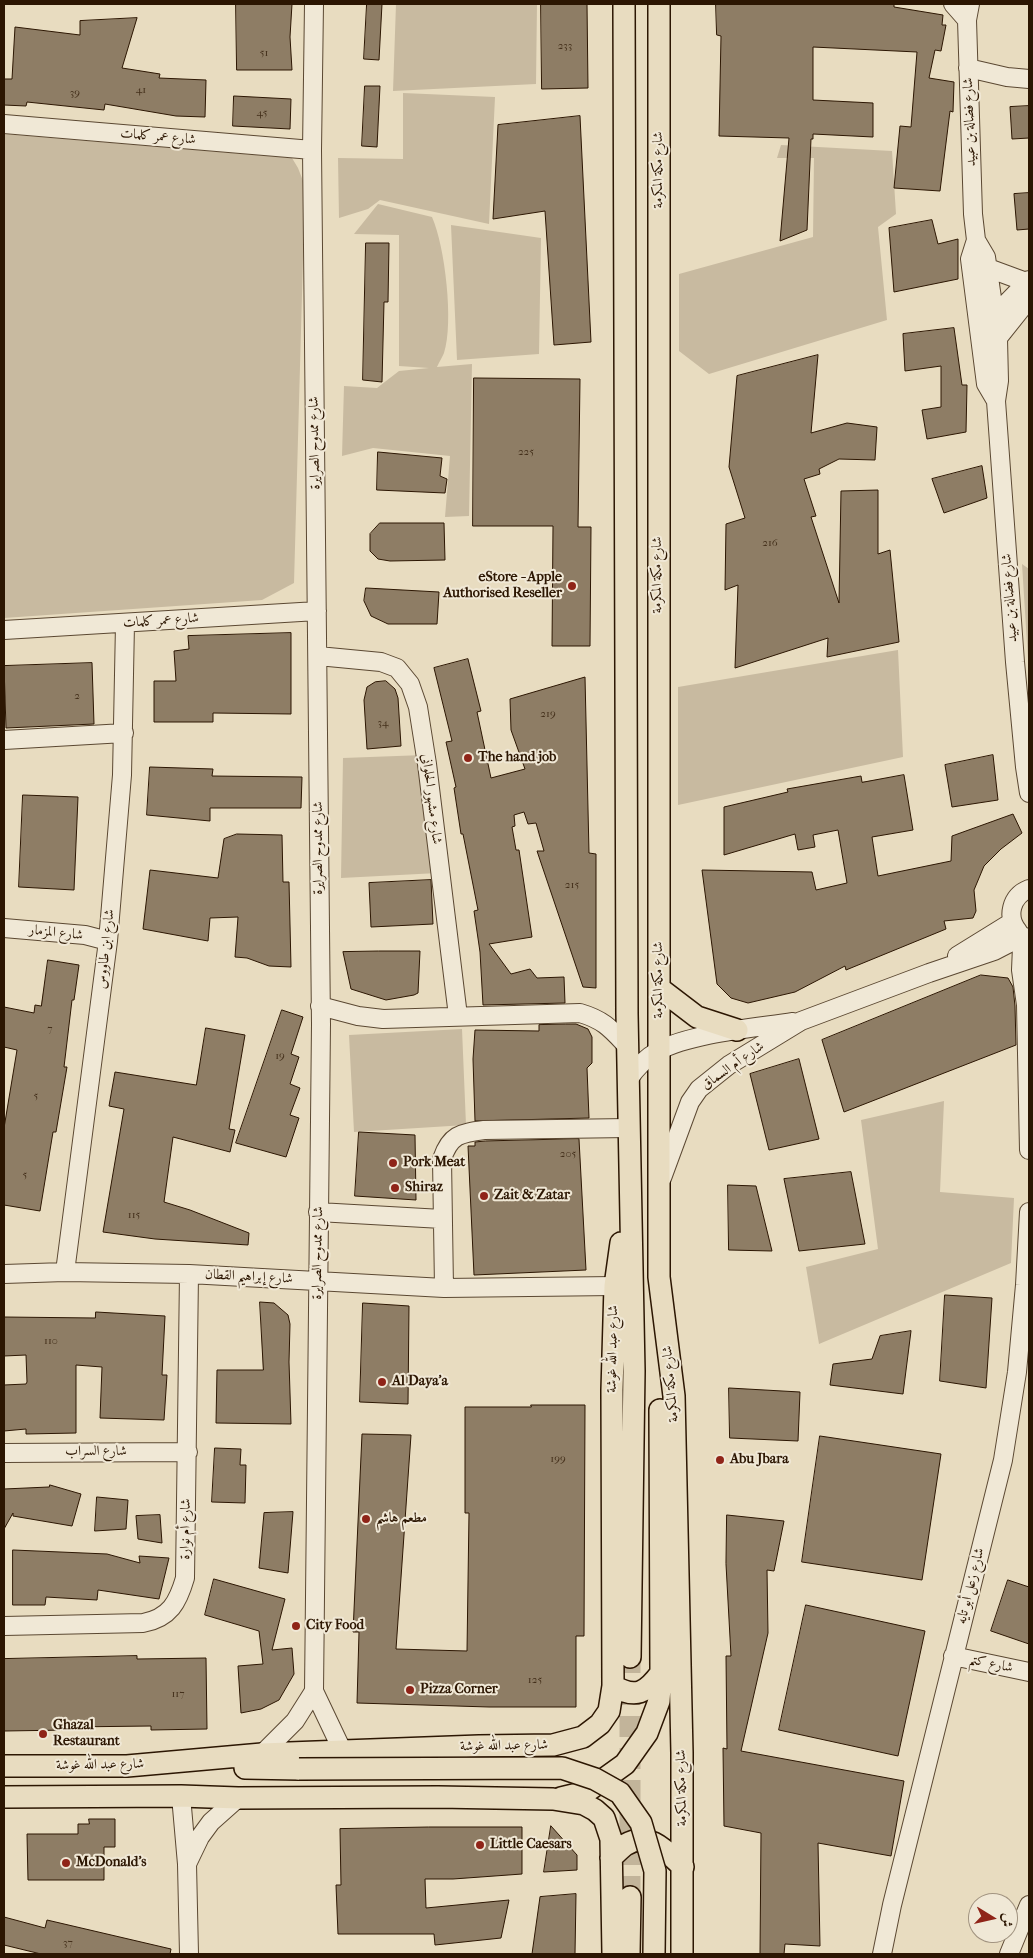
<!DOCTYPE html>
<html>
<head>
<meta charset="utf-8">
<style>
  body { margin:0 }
  #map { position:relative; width:1033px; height:1958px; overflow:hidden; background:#e8dcc0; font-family:"IM FELL French Canon",Amiri,serif }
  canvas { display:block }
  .frame { position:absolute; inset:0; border:5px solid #2c1602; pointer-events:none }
  .north { position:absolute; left:968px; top:1893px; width:50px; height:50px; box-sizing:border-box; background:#f0e8d6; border:1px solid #a29481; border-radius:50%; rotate:99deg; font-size:14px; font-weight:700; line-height:20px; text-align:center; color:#2c1602 }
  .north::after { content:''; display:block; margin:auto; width:18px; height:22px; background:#8f2418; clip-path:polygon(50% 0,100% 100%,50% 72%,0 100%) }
</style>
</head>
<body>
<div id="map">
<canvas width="1033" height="1958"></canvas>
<div class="frame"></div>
<div class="north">ش</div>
</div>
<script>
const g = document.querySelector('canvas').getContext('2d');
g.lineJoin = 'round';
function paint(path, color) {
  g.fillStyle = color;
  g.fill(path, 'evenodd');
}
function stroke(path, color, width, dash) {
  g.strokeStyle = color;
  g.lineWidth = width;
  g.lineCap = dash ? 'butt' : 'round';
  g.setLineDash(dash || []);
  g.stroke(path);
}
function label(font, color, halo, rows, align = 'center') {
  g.font = font + ' "IM FELL French Canon",Amiri,serif';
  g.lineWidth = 4;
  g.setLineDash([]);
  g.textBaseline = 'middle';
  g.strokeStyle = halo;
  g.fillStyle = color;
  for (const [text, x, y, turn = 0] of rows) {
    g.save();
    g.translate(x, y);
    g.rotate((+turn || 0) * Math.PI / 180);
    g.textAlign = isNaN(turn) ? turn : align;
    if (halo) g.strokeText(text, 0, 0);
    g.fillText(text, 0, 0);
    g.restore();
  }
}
const green = new Path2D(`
  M396,4H537L536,84L393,91Z
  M403,93L495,97L489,224L380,200L368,209L339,218L338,158L403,159Z
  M4,134L292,158L298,168L305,186L294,583L262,600L4,618Z
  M781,145L892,151L896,214L878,227L887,320L709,374L679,351V274L813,237L814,158H777Z
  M378,204L432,217C445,246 454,323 444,353C442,358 439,362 437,367L472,364L469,516L445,517L450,456L373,448L342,456L344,386L377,388L399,371L429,368L399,366V235L354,234Z
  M451,225L541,238L539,354L457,360Z
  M1022,564L1029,569V675Z
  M898,650L903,757L678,805V687Z
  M424,755L438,873L341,878L343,758Z
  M462,1029L466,1125L354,1132L349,1035Z
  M944,1101L940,1192L1014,1198L1011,1263L819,1344L806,1267L878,1249L861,1120Z`);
const building = new Path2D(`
  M236,4H292L290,37L292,70H237Z
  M367,4H382L379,60L364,59Z
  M541,4H587L588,88L542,89Z
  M716,4H894V7L943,15L942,25H946L941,51L935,50L929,78L954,82L953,112L950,111L940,191L894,188L900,126L911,127L917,52L813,47V100L873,103V137L813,134V139H811L807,230L780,241L789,138L719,136L721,36L717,35Z
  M137,18L122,68L160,74L159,78L206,80L205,117L176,116L105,104L104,110L27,102L26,106L4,105V79H12L15,27L80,35V21Z
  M365,86H380L377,147L362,146Z
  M234,96L291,99L290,129L233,126Z
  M1029,106V138L1012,139L1010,107Z
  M580,116L591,342L554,345L545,211L493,219L498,125Z
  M1029,193V229L1017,230L1014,194Z
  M932,220L938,244L958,239V279L894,292L889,228Z
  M366,243H389L388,302H384L382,382L363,380Z
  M954,328L962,385H967L966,432L927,439L922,410L941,407V366L905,371L903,334Z
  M818,355L811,433L847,423L877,427L875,460L839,459L819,469L820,474L804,479L816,516L811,517L839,603L841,491L878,490V554L890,550L899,642L827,657L828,638L735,668L738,585L725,590L726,524L745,518L729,467L737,376Z
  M474,378L580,379L578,527H591L590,646H552L553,526H473Z
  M378,452L442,458L440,476L447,479L445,493L377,490Z
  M982,466L987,498L944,513L932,479Z
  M380,523H444L445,560L390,561L378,559L370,551V534Z
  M366,588L439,592L437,624H388L371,616L364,601Z
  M291,633V714L213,713V722H154V681H176L174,651L189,649L188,636Z
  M468,659L481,711L477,712L491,778L525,769L511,730L510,699L585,677L589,853L596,854V988L583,987L537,851H544L536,823L528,824L524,812L514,815L515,826L512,827L516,850H519L532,937L489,944L511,974L530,969L537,978L564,977L565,1003L483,1005L480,952L474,911L478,910L463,834H461L454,788L456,787L446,742L452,741L434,668Z
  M92,663L94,724L6,728L4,666Z
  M386,681L395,689L398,698L401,746L367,749L364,700L367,687L375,682Z
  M993,755L998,800L952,807L945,765Z
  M150,767L213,769L212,776L302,777L301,808H210V821L147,815Z
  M904,775L913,830L872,837L878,876L951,861L952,836L1013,814L1022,833L1001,849L984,866L974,890L976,911L973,918L944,921L946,929L846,970L845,966L795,992L748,1003L731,998L717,984L702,870L812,872L816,890L847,883L838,830L813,835L815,847L798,850L795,834L724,855V807L788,792L787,789L861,776L862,782Z
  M23,795L78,797L74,890L19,887Z
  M237,834L282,835L283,882H289L291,967L269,966L247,958L235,957L238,917L210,918L208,941L143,929L150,870L218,878L224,839Z
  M431,880L433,924L371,927L369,883Z
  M379,951H420L418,993L414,995L386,1000L351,989L343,952Z
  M48,960L79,965L74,1000H72L64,1067H67L56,1132H53L40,1211L4,1205V1128L17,1050L4,1047V1007L34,1013L35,1005L41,1006Z
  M981,975L1008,978L1013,987L1015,1006L1016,1045L844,1112L822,1040Z
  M282,1010L303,1017L291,1054L299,1057L290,1084L300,1088L290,1115L299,1118L286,1157L236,1143Z
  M566,1024H576L588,1029L592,1037V1063L587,1068L589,1118L475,1121L473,1059L475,1030L539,1031V1025Z
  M206,1028L245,1035L229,1129L235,1130L230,1152L173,1137L164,1202L190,1210L249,1233L248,1245L155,1239L103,1232L124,1109L109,1106L115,1072L196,1085Z
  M799,1059L819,1139L769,1150L750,1074Z
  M359,1132L415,1135L416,1200L355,1196Z
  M579,1139L586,1270L474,1275L468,1146H475V1142L485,1141Z
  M851,1172L865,1244L799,1251L784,1179Z
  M728,1185L756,1186L772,1251L729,1250Z
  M945,1295L992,1298L986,1388L940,1381Z
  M260,1302L274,1303L288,1315L290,1324L289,1362L291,1424L216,1423L217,1370H263Z
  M363,1303L409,1306L408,1404L360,1402Z
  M96,1312L165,1316L162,1375H167L164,1420L100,1418L102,1367L76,1365V1433L26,1434V1429L4,1431V1385L26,1384L27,1382L26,1355L4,1356V1317L95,1318Z
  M911,1331L903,1394L830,1385L833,1364L872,1359L880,1336Z
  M729,1388L800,1392L798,1441L730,1438Z
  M531,1405H585L584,1636H576V1707H489L357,1703L359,1632H353L362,1434L411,1435L396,1649L467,1651L469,1513H465V1407H531Z
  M820,1436L941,1454L922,1580L802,1562Z
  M215,1448L241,1449L240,1465H246L245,1503L212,1502Z
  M50,1485L81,1494L72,1526L13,1516V1513L4,1529V1489L49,1487Z
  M97,1497L128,1500L126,1529L95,1531Z
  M293,1512L288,1573L259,1568L264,1513Z
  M160,1515L162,1543L138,1539L136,1516Z
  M727,1515L784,1521L774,1571L767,1570L768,1633L741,1751L904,1781L891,1856L818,1843L820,1946L785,1944L784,1954H760L761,1833L724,1826L723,1748L727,1749L726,1656H731L726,1564Z
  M13,1550L107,1554L140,1563L139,1556L169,1558L159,1599L98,1590L97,1600L46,1597L45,1605H13Z
  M214,1579L285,1599L272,1650L292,1648L294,1674L279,1700L261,1709L241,1713L238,1666L263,1664L259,1631L205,1615Z
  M1008,1580L1029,1587V1644L991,1631Z
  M806,1605L925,1631L898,1756L779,1730Z
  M137,1656V1659L206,1658L207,1729L151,1730V1726L68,1727V1730L4,1731V1659Z
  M89,1819H115V1847H104V1880H28L27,1834H78V1824H89Z
  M551,1826L577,1855V1870L544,1872Z
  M429,1827H522V1874L453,1879H425L426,1908L509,1900L501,1938L435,1945L434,1934H338L336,1885H341L340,1829Z
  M576,1894L575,1954H532L540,1897Z
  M4,1917L45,1928L47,1920L171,1949L170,1954H41L4,1945Z`);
const majorTunnel = new Path2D(`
  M630,1897V1657`);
const minor = new Path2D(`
  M314,4L312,150L321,1024L314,1691L343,1752
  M953,4L967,20
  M970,4L967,20L973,214L976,240L970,259L986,384L996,401
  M968,68L1007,77L1029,79
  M4,124L312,150
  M976,240L986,257L998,339L999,381L996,401L1015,662L1025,767L1029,793
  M988,268L1026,282
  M988,322L1029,280
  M994,343L1029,299
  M4,630L317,611
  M318,656L381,662L397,668L410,684L418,707L427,764L458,1016
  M4,740L124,733
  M4,928L85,935L108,941
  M1018,931C1006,917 1011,896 1029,889
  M1025,937L1022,947L1021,970L1026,1005L1029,1150
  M957,956L1012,922
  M320,1006L358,1016L383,1019L580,1013C604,1020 611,1029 627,1046
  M628,1080C636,1068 645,1058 658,1051C692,1033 754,1028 793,1022
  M662,1178L690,1102L699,1089L729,1065L801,1021L929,973L994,951L1023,936
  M318,1212L442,1219
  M65,1272L108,941L122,775L125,624
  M4,1274L65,1272L189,1274L444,1288L615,1286
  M444,1288L442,1159C450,1135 460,1133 484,1130L629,1128
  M4,1453L188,1452
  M4,1626L143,1623C170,1618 178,1602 185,1578L189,1274
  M953,1656L1029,1672
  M262,1754L295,1721L314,1691
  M181,1796L187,1864L189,1954
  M187,1864L200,1837L211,1822L238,1798
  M882,1954L892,1905L1003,1460L1017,1372L1025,1285L1029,1212
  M1009,1954L1029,1905`);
const major = new Path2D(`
  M624,4L627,1014L634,1371L630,1657
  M659,4V1277L674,1396L682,1753V1954
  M659,988L697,1017L737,1030
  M613,1686C636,1699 646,1693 661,1673
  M4,1766H127L262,1754L479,1746L553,1745L583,1737L600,1724L609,1711L613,1686L612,1390L615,1286L621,1243
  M245,1768L299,1769
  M4,1797L181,1796L238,1798L438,1797L553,1799L584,1804L595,1810L604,1818L611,1839L613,1954
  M561,1798L586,1792L625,1764L647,1733L659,1701L661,1673L660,1410
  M611,1858C615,1854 620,1849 625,1845C649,1830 667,1852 683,1867
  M629,1954L630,1897`);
const majorBridge = new Path2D(`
  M299,1769L562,1768L595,1779L620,1793L641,1823L655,1871L654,1954`);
const markers = [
  [572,586,5,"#8f2418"],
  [468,758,5,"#8f2418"],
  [393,1163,5,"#8f2418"],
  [395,1188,5,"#8f2418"],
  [484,1196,5,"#8f2418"],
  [382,1382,5,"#8f2418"],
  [720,1460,5,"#8f2418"],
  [366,1519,5,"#8f2418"],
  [296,1626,5,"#8f2418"],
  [410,1690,5,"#8f2418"],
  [43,1734,5,"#8f2418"],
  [480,1845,5,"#8f2418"],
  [66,1863,5,"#8f2418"]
];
const numberNames = [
  ["233",565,46],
  ["51",264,53],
  ["41",141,90],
  ["39",75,93],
  ["45",262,113],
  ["225",526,452],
  ["216",770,543],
  ["2",77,696],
  ["219",548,714],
  ["34",383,723],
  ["215",572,885],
  ["7",50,1029],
  ["19",280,1056],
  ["5",36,1096],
  ["205",568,1154],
  ["5",25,1175],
  ["115",134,1215],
  ["110",51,1341],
  ["199",558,1459],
  ["125",535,1680],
  ["117",178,1694],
  ["37",68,1943]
];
const streetNames = [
  ["شارع فضالة بن عبيد",970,122,-92],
  ["شارع عمر كلمات",158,137,5],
  ["شارع مكة المكرمة",659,170,-90],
  ["شارع ممدوح الصرايرة",315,443,-91],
  ["شارع مكة المكرمة",658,575,-90],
  ["شارع فضالة بن عبيد",1010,598,-94],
  ["شارع عمر كلمات",161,621,-4],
  ["شارع مشهور الحلواني",431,799,83],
  ["شارع ممدوح الصرايرة",319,848,-90],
  ["شارع المزمار",56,933,6],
  ["شارع ابن طاووس",106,949,-84],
  ["شارع مكة المكرمة",659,980,-90],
  ["شارع أم السماق",733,1066,-35],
  ["شارع ممدوح الصرايرة",318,1253,-89],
  ["شارع إبراهيم القطان",249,1277,3],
  ["شارع عبد الله غوشة",613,1349,-89],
  ["شارع مكة المكرمة",671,1384,-95],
  ["شارع السراب",96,1452],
  ["شارع أم نوارة",186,1529,-89],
  ["شارع زعل أبو تايه",971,1586,-76],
  ["شارع كتم",991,1664,12],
  ["شارع عبد الله غوشة",504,1746,-1],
  ["شارع عبد الله غوشة",100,1765,-1],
  ["شارع مكة المكرمة",682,1788,-91]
];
const poiNames = [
  ["eStore - Apple",562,578,"right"],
  ["Authorised Reseller",562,594,"right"],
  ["The hand job",478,758],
  ["Pork Meat",403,1163],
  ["Shiraz",405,1188],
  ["Zait & Zatar",494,1196],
  ["Al Daya'a",392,1382],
  ["Abu Jbara",730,1460],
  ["مطعم هاشم",376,1519],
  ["City Food",306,1626],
  ["Pizza Corner",420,1690],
  ["Ghazal",53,1726],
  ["Restaurant",53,1742],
  ["Little Caesars",490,1845],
  ["McDonald's",76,1863]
];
paint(green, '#c8baa0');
paint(building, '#8e7d65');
stroke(building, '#2c1602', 1);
stroke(majorTunnel, '#c2b49a', 21, [21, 11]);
stroke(minor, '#5b4832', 20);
stroke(major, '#2c1602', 24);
stroke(minor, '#f0e8d6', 18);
stroke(major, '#e8dcc0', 21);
stroke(majorBridge, '#2c1602', 24, []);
stroke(majorBridge, '#e8dcc0', 21);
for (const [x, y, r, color] of markers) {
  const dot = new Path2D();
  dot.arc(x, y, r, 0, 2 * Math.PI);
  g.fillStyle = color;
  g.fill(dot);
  stroke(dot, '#f0e8d6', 2);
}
label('11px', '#44301b', null, numberNames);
label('14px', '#2c1602', '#f0e8d6', streetNames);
label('bold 14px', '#2c1602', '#f0e8d6', poiNames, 'left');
</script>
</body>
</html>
